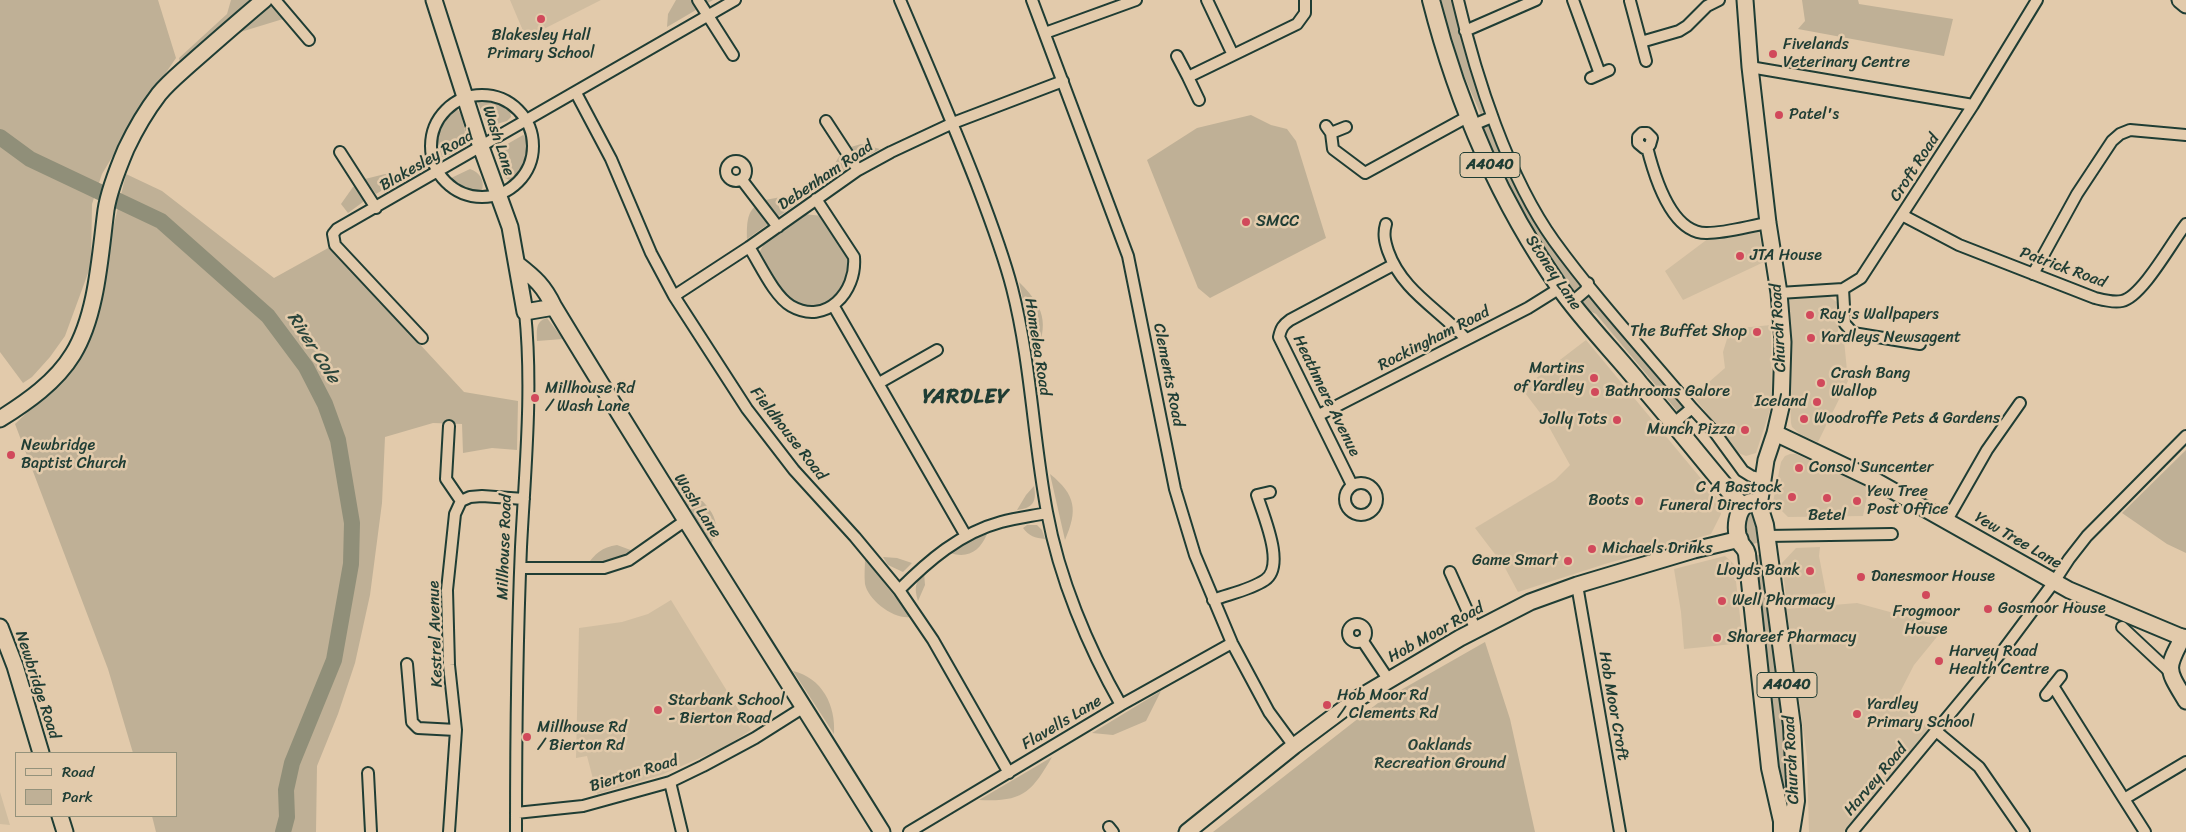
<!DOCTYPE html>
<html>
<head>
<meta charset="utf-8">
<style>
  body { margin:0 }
  #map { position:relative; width:2186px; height:832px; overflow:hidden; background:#e2caab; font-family:Sriracha,sans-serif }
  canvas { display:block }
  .legend { position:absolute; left:15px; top:752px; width:162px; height:65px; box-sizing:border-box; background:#e2caab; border:1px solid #94927b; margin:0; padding:6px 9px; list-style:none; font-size:15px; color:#1f3d34 }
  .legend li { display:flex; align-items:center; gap:10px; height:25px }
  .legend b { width:25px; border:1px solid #94927b }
</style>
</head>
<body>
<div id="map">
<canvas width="2186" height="832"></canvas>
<ul class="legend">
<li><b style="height:6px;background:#e2caab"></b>Road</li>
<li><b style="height:14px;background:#bfb096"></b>Park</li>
</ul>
</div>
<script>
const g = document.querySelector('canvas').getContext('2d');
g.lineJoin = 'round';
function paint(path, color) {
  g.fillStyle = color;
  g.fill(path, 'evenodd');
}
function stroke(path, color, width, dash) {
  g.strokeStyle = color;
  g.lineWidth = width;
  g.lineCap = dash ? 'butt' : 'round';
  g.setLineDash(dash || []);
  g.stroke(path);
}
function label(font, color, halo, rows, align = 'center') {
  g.font = font + ' Sriracha,sans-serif';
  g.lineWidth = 5;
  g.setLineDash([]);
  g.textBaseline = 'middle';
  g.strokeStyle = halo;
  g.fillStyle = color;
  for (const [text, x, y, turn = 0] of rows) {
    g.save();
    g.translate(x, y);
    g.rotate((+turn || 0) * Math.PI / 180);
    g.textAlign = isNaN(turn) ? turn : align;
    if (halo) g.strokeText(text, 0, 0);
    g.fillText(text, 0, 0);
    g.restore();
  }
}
const built = new Path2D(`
  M510,0H601L526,38Z
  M1759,232L1764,262L1683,300L1665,271L1709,238Z
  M1827,295L1838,303V331L1844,340L1848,381L1818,442L1802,436L1792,427L1791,423L1787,298Z
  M1771,325L1772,404L1756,453L1746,456L1738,453L1693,396L1725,368L1723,352L1730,329Z
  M1586,340L1718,499L1721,514L1711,534L1605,564L1518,592L1504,566L1475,528L1555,480L1570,465L1544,418L1522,389Z
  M1790,454H1796L1869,487L1863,516L1788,517L1773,502L1781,462L1785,456Z
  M1820,547L1819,556L1826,593L1786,597L1782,563L1796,548Z
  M1725,556L1734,564L1743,643L1684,649L1681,612L1674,569Z
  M671,600L751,730L725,747L661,775L597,794L587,756L576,758L579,628L622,622L648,614Z
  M1857,603L1945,627L1914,665L1896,700L1930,729L1844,832H1809L1807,757L1786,609Z
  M0,792L10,825L0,824Z`);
const green = new Path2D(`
  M0,0H158L176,58L139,112L102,174L92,204L91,265L65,336L50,357L32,377L23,383L0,352Z
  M231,0H255L181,67L179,58L227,14Z
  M676,0H713L667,27L668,14Z
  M1437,0H1456L1469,60L1484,109L1481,115L1448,38Z
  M1802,0H1858L1859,4L1953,19L1944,56L1798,29L1805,21Z
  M268,5L273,6L283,19L234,34Z
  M477,100L493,103L510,110L511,117L507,121L490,126L486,123Z
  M457,109C461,113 462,118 463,123C470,143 458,155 438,158C430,138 442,121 457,109Z
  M1251,115L1271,125L1287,129L1296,141L1326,238L1210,298L1198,288L1147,160L1197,128Z
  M1488,124L1492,126L1582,285L1572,293L1537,243L1483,134L1482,128Z
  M523,135L528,139C527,155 527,172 512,181L505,178L497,156L504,146Z
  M861,144L880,149L861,159H858L851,147Z
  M843,153L847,160L846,169L827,182C834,172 834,159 843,153Z
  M470,169C480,172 486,182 481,193C468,194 459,187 449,179Z
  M126,174L162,191L274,278L330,247L464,392L518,401L517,450L492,448L463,453L462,424L433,423L385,437L382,503L370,595L355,663L338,714L317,766L316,832H156L152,816H176V753H133L108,669L15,424L59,382L77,361L93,333L109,245Z
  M385,174L401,177L409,174L376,194L365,179Z
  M356,186L365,197L363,202L348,213L341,204L353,187Z
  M781,197L798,203L779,216L773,214L765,200Z
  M757,205L767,219V225L747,239C747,227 746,212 757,205Z
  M803,214L823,216C831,228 843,241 848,255C862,290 818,323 788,299C774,288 767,268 759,253L764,244Z
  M1019,282C1050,313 1046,326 1034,364L1030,332Z
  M1590,292L1682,401L1683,406L1678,412L1596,314L1585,309L1579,302Z
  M547,318L563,339L537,341C537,331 535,321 547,318Z
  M2186,450V553L2167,544L2122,513Z
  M1050,474C1076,495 1078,510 1065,540Z
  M672,480C688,488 717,507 716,528C715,534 712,541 711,547L668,481Z
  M1034,486C1037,502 1033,508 1017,510L1026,495Z
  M1750,511H1754L1760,542L1753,544C1746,536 1744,520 1750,511Z
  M1027,525H1037L1042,530L1045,539C1035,538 1029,536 1023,528Z
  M987,534C980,551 968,559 950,553L968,542Z
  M617,545L636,552L603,565L586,566C595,554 602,547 617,545Z
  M1761,554H1765L1790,780V818L1776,765L1754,556Z
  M883,557L897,558L912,563L903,572L888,565Z
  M865,559L911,617C894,620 868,600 865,584C864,576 865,567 865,559Z
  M924,572L925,585L918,601C914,588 915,583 924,572Z
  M1485,642L1510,719L1535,832H1213L1378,703Z
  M793,671C822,678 836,705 834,734Z
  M1161,691L1146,721L1113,735L1092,733Z
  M1052,757C1031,793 1023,802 979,800Z`);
const river = new Path2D(`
  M0,137L30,159L161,221L268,316L306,367L325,404L338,440L352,523L351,564L334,660L292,763L286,790L287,817L283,832`);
const street = new Path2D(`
  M275,0L309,40
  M698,0L733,55
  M900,0C926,61 953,123 977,185C990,219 1003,253 1012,288C1031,362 1033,438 1047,512C1059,578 1088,647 1121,705
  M1032,0L1128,256L1175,489L1195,555L1232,643L1269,712L1294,746
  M1207,0L1233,55
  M1458,0C1476,77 1508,177 1554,241C1596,299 1646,353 1692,408L1674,423
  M1573,0L1600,74
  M1630,1L1641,42L1679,31L1687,26L1707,6L1719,0
  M1465,31L1536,0
  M1045,33L1136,0
  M1641,42L1646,61
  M1177,56L1188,77
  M1750,67L1973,105
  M1591,78L1609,70
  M576,93L611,159L651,253L674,296L747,409L794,470L855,537L899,590L933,640L1009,773
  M431 146a51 51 0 1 1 102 0a51 51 0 1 1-102 0Z
  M1199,100L1188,77L1297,24L1305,13V0
  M826,121L858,170
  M1473,125L1492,117
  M1326,126L1331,133L1346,127
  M1331,133L1333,149L1365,173L1469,116
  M1647,147L1650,145L1652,138L1647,133H1642L1638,137V143L1644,148L1647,147C1654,175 1671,234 1707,233C1727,233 1749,226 1768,223
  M340,152L376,208
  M726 171a10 10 0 1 1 20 0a10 10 0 1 1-20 0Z
  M742,180L778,227
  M1902,215L1959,245L2095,298C2103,300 2113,303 2122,301C2142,297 2172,242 2186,224
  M1386,224C1383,234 1385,242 1388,251C1402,291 1439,309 1466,339
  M749,247C760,264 774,296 791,306C826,326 857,292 854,257L816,199
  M2033,274L2077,194L2112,141L2120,134L2130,130L2186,135
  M1843,289L1845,324L1853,333L1920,344
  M1779,293L1843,289L1861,278L1973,105L2037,0
  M674,296L749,247L858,170L891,152L953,123L1063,81
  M1571,303L1586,290L1588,283
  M833,305L966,536
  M422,338L335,245L333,234L337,229L735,0
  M879,383L937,350
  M1692,408L1716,434L1743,471L1751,476L1762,479
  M1319,415L1528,308L1560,288
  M449,426L446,479L461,501
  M1345 499a16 16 0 1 1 32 0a16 16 0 1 1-32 0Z
  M1352,485L1279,337C1281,328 1283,325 1290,320L1393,265
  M1947,520L1987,450L2020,403
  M1767,536L1892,534
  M521,568H604L629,560L686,520
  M1450,572L1476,630
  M1577,585L1620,832
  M899,590C928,561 960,533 1001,522C1016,518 1032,516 1047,513
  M1213,600C1229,594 1250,590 1265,580C1286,566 1263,515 1257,495L1270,492
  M1348 633a9 9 0 1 1 18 0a9 9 0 1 1-18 0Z
  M2122,627L2170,672
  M1362,640L1388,679
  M407,664L412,722L418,728L456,730
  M2053,686L2124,799L2186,762
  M2046,695L2061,676
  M1936,731L1979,767L2024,832
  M368,773L371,832
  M670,782L682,832
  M2124,799L2145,832
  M516,813L583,806L670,782L703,766L755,738L804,707
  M1109,827L1113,832
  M449,832L456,730L449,665L447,590L455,514L461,501L470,497L482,496L524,499
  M516,832C516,737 517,642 521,547C525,469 533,390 525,312
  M909,832L1121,705L1232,643
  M1852,832L2004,649L2054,582L2069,559L2087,536L2186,436`);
const secondary = new Path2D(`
  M434,0L481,147L510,227L525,312L554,307
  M1745,0L1750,67L1768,223L1779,293L1783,342L1781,407L1775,433L1766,460L1759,506
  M2180,0L2186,5
  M517,264C535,278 544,286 554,307C661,484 773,657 882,832
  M0,419C27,402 56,382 73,354C97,315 100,255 106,210C109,190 118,168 126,149C135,130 146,111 159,94C168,83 179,74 189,65C214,43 239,21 264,0
  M1775,433L1874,480L2069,590L2186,639
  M0,627L15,666L41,753
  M2183,637C2165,670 2167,669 2186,701
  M60,816L65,832
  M1187,832L1294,746L1357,699L1460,638L1530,602L1577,585L1694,550L1740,539`);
const primary = new Path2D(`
  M1431,0C1457,102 1500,202 1560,288C1584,322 1614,352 1640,384C1675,424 1707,466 1742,506
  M1782,832V821L1770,768L1747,554C1746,549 1744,548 1741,544C1734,532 1735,507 1751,502L1759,506L1765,525L1792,726L1796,801L1791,832`);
const markers = [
  [541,19,5,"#d1495b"],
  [1773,54,5,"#d1495b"],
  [1779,115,5,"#d1495b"],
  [1246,222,5,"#d1495b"],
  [1740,256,5,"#d1495b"],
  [1810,315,5,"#d1495b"],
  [1757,332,5,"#d1495b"],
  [1811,338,5,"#d1495b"],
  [1594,378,5,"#d1495b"],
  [1821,383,5,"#d1495b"],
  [1595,392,5,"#d1495b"],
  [535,398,5,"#d1495b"],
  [1817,402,5,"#d1495b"],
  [1804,419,5,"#d1495b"],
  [1617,420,5,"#d1495b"],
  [1745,430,5,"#d1495b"],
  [11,455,5,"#d1495b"],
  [1799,468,5,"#d1495b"],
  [1792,497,5,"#d1495b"],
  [1827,498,5,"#d1495b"],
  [1639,501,5,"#d1495b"],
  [1857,501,5,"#d1495b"],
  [1592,549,5,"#d1495b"],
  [1568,561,5,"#d1495b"],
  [1810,571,5,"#d1495b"],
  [1861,577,5,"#d1495b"],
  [1926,595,5,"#d1495b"],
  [1722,601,5,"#d1495b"],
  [1988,609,5,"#d1495b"],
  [1717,638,5,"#d1495b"],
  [1939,661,5,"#d1495b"],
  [1327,705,5,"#d1495b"],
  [658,710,5,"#d1495b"],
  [1857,714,5,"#d1495b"],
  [527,737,5,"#d1495b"]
];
const shields = [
  [1490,165,60],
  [1787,685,60]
];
const shieldNames = [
  ["A4040",1490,165],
  ["A4040",1787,685]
];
const poiNames = [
  ["Blakesley Hall",541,36,"center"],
  ["Primary School",541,54,"center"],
  ["Fivelands",1783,45],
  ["Veterinary Centre",1783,63],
  ["Patel's",1789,115],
  ["SMCC",1256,222],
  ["JTA House",1750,256],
  ["Ray's Wallpapers",1820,315],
  ["The Buffet Shop",1747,332,"right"],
  ["Yardleys Newsagent",1821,338],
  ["Martins",1584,369,"right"],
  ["of Yardley",1584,387,"right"],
  ["Crash Bang",1831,374],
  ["Wallop",1831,392],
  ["Millhouse Rd",545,389],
  ["/ Wash Lane",545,407],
  ["Bathrooms Galore",1605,392],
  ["Iceland",1807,402,"right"],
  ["Woodroffe Pets & Gardens",1814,419],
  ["Jolly Tots",1607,420,"right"],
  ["Munch Pizza",1735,430,"right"],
  ["Newbridge",21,446],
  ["Baptist Church",21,464],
  ["Consol Suncenter",1809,468],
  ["C A Bastock",1782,488,"right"],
  ["Funeral Directors",1782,506,"right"],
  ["Yew Tree",1867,492],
  ["Post Office",1867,510],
  ["Boots",1629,501,"right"],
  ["Betel",1827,516,"center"],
  ["Michaels Drinks",1602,549],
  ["Game Smart",1558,561,"right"],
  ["Lloyds Bank",1800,571,"right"],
  ["Danesmoor House",1871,577],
  ["Well Pharmacy",1732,601],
  ["Gosmoor House",1998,609],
  ["Frogmoor",1926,612,"center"],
  ["House",1926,630,"center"],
  ["Shareef Pharmacy",1727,638],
  ["Harvey Road",1949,652],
  ["Health Centre",1949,670],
  ["Hob Moor Rd",1337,696],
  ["/ Clements Rd",1337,714],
  ["Starbank School",668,701],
  ["- Bierton Road",668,719],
  ["Yardley",1867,705],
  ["Primary School",1867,723],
  ["Millhouse Rd",537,728],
  ["/ Bierton Rd",537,746]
];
const streetNames = [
  ["Wash Lane",498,141,72],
  ["Blakesley Road",427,161,-30],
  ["Croft Road",1915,168,-57],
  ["Debenham Road",826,176,-34],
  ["Patrick Road",2063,268,20],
  ["Stoney Lane",1553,273,56],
  ["Church Road",1779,328,-93],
  ["Rockingham Road",1434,339,-27],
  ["Homelea Road",1037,347,81],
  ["Clements Road",1168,375,79],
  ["Heathmere Avenue",1326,396,64],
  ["Fieldhouse Road",788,434,52],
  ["Wash Lane",697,506,57],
  ["Yew Tree Lane",2018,541,30],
  ["Millhouse Road",505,547,-88],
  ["Hob Moor Road",1436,633,-29],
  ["Kestrel Avenue",436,634,-92],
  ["Newbridge Road",37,685,72],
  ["Hob Moor Croft",1613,706,80],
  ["Flavells Lane",1062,723,-31],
  ["Church Road",1792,760,-93],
  ["Bierton Road",634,774,-17],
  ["Harvey Road",1876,780,-50]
];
const parkNames = [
  ["Oaklands",1440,746],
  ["Recreation Ground",1440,764]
];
const waterNames = [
  ["River Cole",313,348,57]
];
const districtNames = [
  ["YARDLEY",966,398]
];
paint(built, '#d0bda0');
paint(green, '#bfb096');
stroke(river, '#908f79', 16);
stroke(street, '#1f3d34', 14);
stroke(secondary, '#1f3d34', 19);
stroke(primary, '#1f3d34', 20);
stroke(street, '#e2caab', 10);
stroke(secondary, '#e2caab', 15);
stroke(primary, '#e2caab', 16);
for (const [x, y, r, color] of markers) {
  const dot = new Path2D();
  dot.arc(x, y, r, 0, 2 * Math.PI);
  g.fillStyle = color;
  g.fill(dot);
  stroke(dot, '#e2caab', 2);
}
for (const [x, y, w] of shields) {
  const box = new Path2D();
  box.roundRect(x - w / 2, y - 12.5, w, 25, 4);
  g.fillStyle = '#e2caab';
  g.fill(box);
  stroke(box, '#1f3d34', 1);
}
label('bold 15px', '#1f3d34', null, shieldNames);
label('16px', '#1f3d34', '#e2caab', poiNames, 'left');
label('16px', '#1f3d34', '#e2caab', streetNames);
label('16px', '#274339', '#e2caab', parkNames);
label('italic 18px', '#2a453b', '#e2caab', waterNames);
g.letterSpacing = '1px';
label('bold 21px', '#1f3d34', '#e2caab', districtNames);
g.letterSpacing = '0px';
</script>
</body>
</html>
